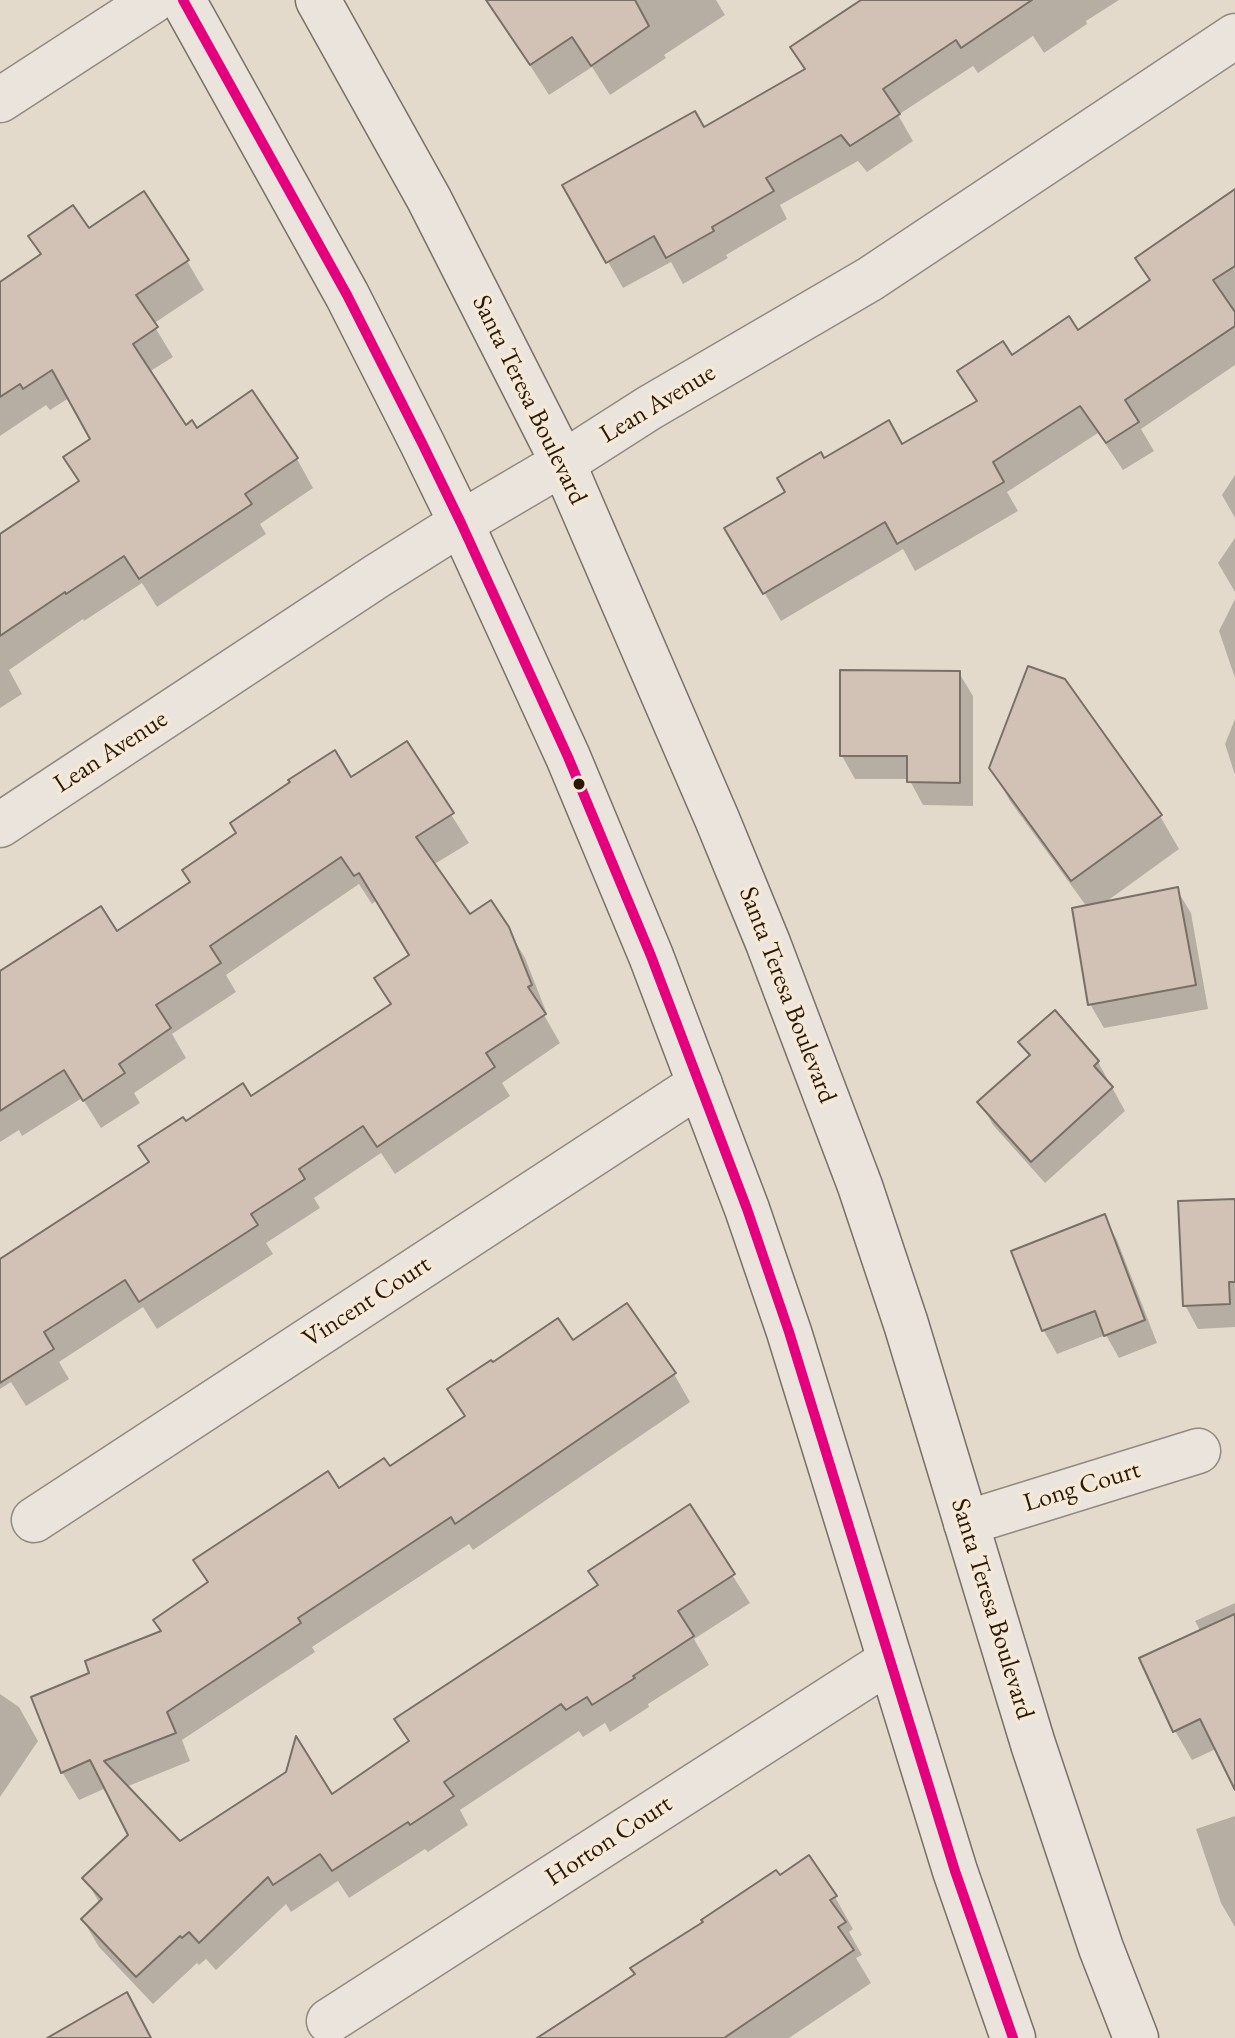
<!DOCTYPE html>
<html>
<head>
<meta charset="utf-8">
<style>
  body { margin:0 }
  canvas { display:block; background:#e4dacc }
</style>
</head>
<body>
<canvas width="1235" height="2038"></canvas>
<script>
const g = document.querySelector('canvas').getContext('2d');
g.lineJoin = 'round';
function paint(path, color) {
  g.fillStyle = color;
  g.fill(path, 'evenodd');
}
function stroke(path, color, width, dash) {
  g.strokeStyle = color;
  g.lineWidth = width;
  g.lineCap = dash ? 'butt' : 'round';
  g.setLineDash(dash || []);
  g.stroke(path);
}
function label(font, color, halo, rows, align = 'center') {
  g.font = font + ' "EB Garamond",serif';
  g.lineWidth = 7;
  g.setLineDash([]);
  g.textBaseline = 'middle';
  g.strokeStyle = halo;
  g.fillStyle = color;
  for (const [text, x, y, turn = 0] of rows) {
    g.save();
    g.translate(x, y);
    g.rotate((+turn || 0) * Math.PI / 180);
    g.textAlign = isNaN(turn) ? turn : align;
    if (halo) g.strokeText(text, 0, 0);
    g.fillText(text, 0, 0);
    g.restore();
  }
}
const shadow = new Path2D(`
  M488,0H716L725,15L664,55L666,58L610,95L592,67L549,95Z
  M864,0H1119L1086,21L1087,24L1044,53L1033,36L978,73L973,66L898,115L913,141L867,172L858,161L780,205L787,219L726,255L728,258L683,284L671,262L623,288L565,186L704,130L806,70Z
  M1235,192V365L1141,429L1154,451L1123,470L1098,433L1007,492L1018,511L915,571L903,549L781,621L726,528L787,493L902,447L978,402L1011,357L1077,333L1151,282Z
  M88,230L187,261L204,290L153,324L173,357L149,372L185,428L196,430L252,393L297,459L313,488L260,524L266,534L157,607L142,583L84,621L83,619L9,670L22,694L0,708V537L80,483L65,458L92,440L69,398L50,410L46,405L0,436V284Z
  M1235,475V518L1222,495Z
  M1235,538V592L1218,563Z
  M1235,599V678L1219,631Z
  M959,673L973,696V806L923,805L909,779H855L842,756Z
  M1235,719V775L1225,744Z
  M406,743L469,843L433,865L470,917L507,928L525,958L547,1014L544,1015L560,1043L502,1083L510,1096L395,1174L381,1153L314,1198L320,1208L266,1243L273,1254L157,1329L143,1307L59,1362L69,1379L26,1406L11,1382L0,1389V1261L150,1163L185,1124L251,1098L392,1005L377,979L411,956L377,900L372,904L359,884L226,975L236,992L172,1034L186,1058L134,1093L140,1103L101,1128L82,1098L22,1136L19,1130L0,1142V973L116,933Z
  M991,768L1160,816L1179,849L1103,904L1177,890L1191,913L1208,1009L1104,1028L1090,1004L1087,907L1010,801Z
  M1021,1043L1098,1062L1125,1111L1045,1183L993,1125L980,1102L1030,1058Z
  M1104,1217L1117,1240L1157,1343L1119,1358L1106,1335L1057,1354L1044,1331L1014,1252Z
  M1235,1218V1327L1198,1329L1185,1305Z
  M573,1343L674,1374L690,1402L473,1550L469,1544L312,1647L315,1652L182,1740L190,1761L126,1787L180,1843L331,1796L411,1743L600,1586L689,1507L750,1603L694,1639L709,1665L648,1704L649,1707L610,1732L605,1723L583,1737L579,1731L460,1810L468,1825L428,1852L425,1849L349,1898L338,1881L291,1912L286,1904L216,1970L206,1959L199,1965L197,1963L153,2004L99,1947L83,1920L100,1904L85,1878L130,1836L106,1788L79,1800L62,1772L92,1674L163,1633L338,1490L389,1469L466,1418L450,1390Z
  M1235,1603V1763L1218,1748L1192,1760L1175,1731L1201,1632L1195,1621Z
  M0,1694L19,1707L38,1741L0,1797Z
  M1235,1816V1927L1221,1903L1196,1829Z
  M779,1877L835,1897L853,1929L849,1932L862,1955L856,1958L871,1983L789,2038H535L550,2029L551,2031Z`);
const building = new Path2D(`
  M486,0H635L649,26L591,66L572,37L530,65Z
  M861,0H1032L961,48L956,40L883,89L900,114L850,146L841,135L766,178L774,191L712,227L714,231L666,258L654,236L606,263L562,185L695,111L704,127L805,69L790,47Z
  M1235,189V266L1213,280L1235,312V326L1125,400L1139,422L1106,443L1080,406L993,462L1004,482L897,544L885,522L763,594L724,528L785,492L777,478L821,452L824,458L889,420L902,444L977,401L957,371L1003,341L1012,355L1069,316L1078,330L1150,280L1135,258Z
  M144,191L189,260L136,295L158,327L133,344L186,425L192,420L197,428L252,390L298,458L245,494L252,504L139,579L124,556L66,594L65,592L0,636V534L79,481L63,457L90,439L52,370L23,389L20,384L0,397V282L41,254L28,236L73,205L89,228Z
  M1028,666L1065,679L1162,815L1071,881L989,768Z
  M840,670L960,671V783L907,782V756H840Z
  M407,741L454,813L416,837L470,914L491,900L509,927L532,985L528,987L546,1014L486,1053L495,1067L377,1147L363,1126L299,1169L305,1179L251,1214L258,1225L139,1302L125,1280L44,1332L54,1349L0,1383V1259L149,1162L138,1146L183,1117L186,1121L243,1083L251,1096L391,1004L374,978L409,955L359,873L354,876L341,857L210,946L221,963L156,1005L171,1028L119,1064L125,1073L83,1101L64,1070L0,1111V971L101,906L117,931L190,882L182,870L236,833L230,823L290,782L288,780L335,750L351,777Z
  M1178,887L1196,985L1088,1005L1072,908Z
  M1055,1010L1099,1061L1094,1066L1113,1087L1031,1162L977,1102L1030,1055L1018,1042Z
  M1235,1199V1282H1229L1230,1304L1183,1306L1178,1201Z
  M1105,1214L1145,1320L1104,1336L1095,1311L1042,1331L1011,1251Z
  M627,1303L676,1373L455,1524L451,1517L298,1618L301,1623L167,1712L176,1733L104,1761L180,1841L286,1772L296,1736L332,1794L409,1741L394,1719L598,1585L588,1571L690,1504L735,1574L678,1611L694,1636L633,1676L635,1678L592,1705L587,1697L566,1710L561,1704L444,1782L454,1796L410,1825L408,1822L332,1871L320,1854L273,1885L268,1877L199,1943L189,1932L182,1938L180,1936L136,1977L81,1919L102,1899L82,1878L128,1835L90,1760L61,1773L31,1697L89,1673L85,1661L161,1631L153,1620L208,1582L193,1560L328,1471L339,1488L384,1458L390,1466L465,1416L447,1389L491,1360L493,1362L558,1318L573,1340Z
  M1235,1614V1790L1200,1719L1173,1732L1139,1658Z
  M809,1855L837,1896L830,1900L846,1922L838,1927L854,1950L724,2038H537L635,1974L630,1968L703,1922L701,1920L776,1870L780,1875Z
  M127,1992L151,2038H47Z`);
const minor = new Path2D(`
  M0,100L154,0
  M34,1520L700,1084
  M966,1523L1198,1451
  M329,2021L889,1661`);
const tertiary = new Path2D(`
  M0,825L377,576L461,523L563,463L649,408L870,279L1235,36`);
const secondary = new Path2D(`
  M183,0L347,295L422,443L461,523L568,757L651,956L747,1209L789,1332L955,1871L1013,2038
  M318,0L429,199L563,463L717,819L768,943L860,1186L906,1324L1033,1744L1101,1948L1136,2038`);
const bus1 = new Path2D(`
  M183,0L347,295L422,443L461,523L568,757L651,956L747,1209L789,1332L955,1871L1013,2038`);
const markers = [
  [579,784,7,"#2b1906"]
];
const streetNames = [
  ["Santa Teresa Boulevard",529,400,64],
  ["Lean Avenue",658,404,-31],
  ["Lean Avenue",111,752,-33],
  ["Santa Teresa Boulevard",787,995,69],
  ["Vincent Court",367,1302,-33],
  ["Long Court",1082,1487,-17],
  ["Santa Teresa Boulevard",992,1609,73],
  ["Horton Court",609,1841,-33]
];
paint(shadow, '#0003');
paint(building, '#d2c2b6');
stroke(building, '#787066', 2);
stroke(minor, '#928a80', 47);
stroke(tertiary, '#928a80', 47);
stroke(secondary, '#787066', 47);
stroke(minor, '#eae4dd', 44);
stroke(tertiary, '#eae4dd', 44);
stroke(secondary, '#eae4dd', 44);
stroke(bus1, '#e5007d', 10);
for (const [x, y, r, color] of markers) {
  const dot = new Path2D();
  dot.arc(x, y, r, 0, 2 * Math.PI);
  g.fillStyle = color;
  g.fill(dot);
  stroke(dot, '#f4e8d7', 3);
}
label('26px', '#2b1906', '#f4e8d7', streetNames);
</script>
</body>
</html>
